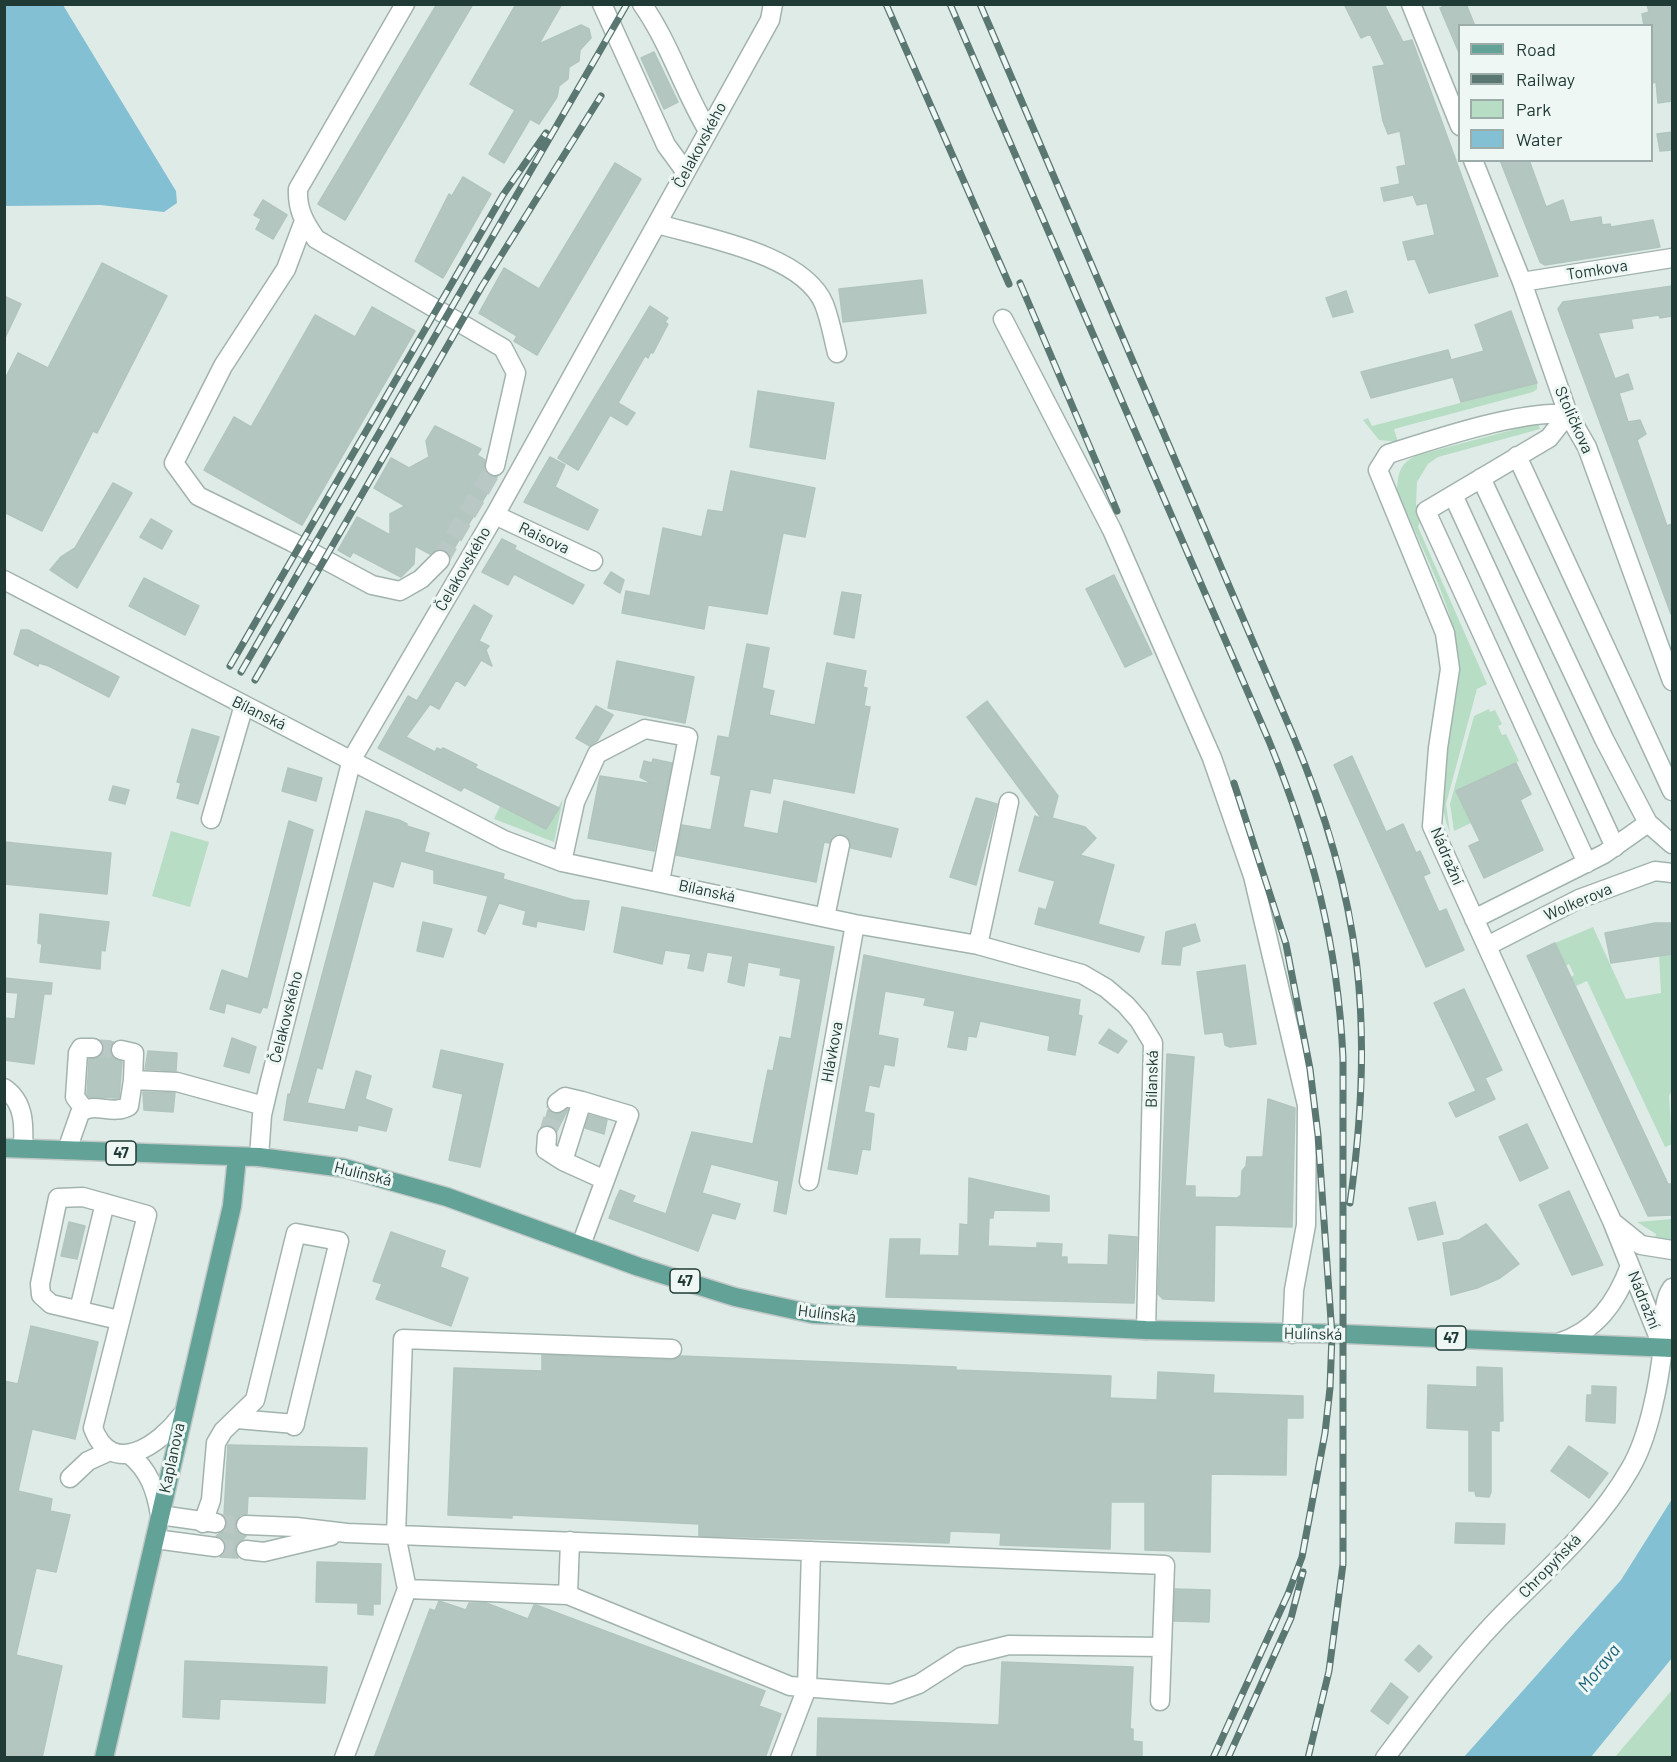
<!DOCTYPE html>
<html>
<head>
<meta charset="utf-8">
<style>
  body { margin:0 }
  #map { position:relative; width:1677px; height:1762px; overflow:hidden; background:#dfebe7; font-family:Barlow,sans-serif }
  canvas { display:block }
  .frame { position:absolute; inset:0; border:6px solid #203b36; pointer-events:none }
  .legend { position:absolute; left:1458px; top:24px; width:195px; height:138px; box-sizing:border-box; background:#eff7f4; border:2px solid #9caca8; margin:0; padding:8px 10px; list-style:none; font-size:18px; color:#203b36 }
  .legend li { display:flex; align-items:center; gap:12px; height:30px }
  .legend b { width:30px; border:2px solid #9caca8 }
</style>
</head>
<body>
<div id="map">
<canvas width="1677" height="1762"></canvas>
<div class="frame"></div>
<ul class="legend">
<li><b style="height:8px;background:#62a297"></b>Road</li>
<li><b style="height:8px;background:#5a7772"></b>Railway</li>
<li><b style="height:16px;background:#b7ddc5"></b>Park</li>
<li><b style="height:16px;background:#84c0d3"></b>Water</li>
</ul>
</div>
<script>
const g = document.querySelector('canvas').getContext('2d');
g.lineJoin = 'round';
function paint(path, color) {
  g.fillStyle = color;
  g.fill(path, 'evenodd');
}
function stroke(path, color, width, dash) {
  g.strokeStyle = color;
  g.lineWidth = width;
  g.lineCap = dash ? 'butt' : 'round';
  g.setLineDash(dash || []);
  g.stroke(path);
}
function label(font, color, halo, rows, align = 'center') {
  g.font = font + ' Barlow,sans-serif';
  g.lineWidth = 6;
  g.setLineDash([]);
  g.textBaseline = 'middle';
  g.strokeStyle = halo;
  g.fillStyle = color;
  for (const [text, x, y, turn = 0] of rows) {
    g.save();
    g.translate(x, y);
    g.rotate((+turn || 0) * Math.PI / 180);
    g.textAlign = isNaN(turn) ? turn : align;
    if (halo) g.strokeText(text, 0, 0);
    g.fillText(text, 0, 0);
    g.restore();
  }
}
const green = new Path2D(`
  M1537,383V389L1533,392L1394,429L1398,442L1379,440L1363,420L1368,418L1372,426Z
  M1538,423L1540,429L1438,457L1428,464L1417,482L1416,505L1421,519L1418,527L1487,684L1477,689L1446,804L1450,833C1428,780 1459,720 1459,666C1458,611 1417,541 1397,490C1398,471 1401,462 1418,455Z
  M1489,709L1490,712L1495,710L1502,724L1498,726L1502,735L1506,734L1519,761L1456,791L1471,823L1454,831L1450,804L1474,716Z
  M563,799L554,842L494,819L500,806L546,829Z
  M171,831L209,842L190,907L152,896Z
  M1593,927L1626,999L1661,993L1659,954H1672V1092L1669,1095L1672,1144L1665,1147L1587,981L1576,986L1571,977L1574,975L1569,964L1566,966L1555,943Z
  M1672,1219V1242L1655,1239L1656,1234L1637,1222Z
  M1672,1690V1757H1615Z`);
const water = new Path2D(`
  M4,5H63L176,191L177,203L164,212L100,205L5,206Z
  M1672,1499V1658L1591,1757H1464L1621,1580Z`);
const building = new Path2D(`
  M437,4H473L345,220L318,204Z
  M516,4H562L539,44L581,25L589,29L591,38L580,50L579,61L569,67L568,79L559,86L557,97L539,124L530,119L504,163L489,154L515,110L470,84Z
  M1344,4H1384L1403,42L1412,40L1498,276L1429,293L1415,259L1408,260L1403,242L1435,235L1427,203L1417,205L1413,195L1384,201L1381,188L1400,184L1397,167L1406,165L1400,131L1388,134L1383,121L1373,67L1385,65L1370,34L1361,38Z
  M1448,4H1466L1475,26H1460V55L1440,8Z
  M1647,4H1672V101L1658,103L1656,82L1652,83V26H1644L1642,14L1649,12Z
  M654,52L678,102L664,109L641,58Z
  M1672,132V150L1660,151L1657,134Z
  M1500,160H1529L1546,207L1563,200L1570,222L1601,217L1602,225L1610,224L1611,227L1653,220L1660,247L1545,265L1540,262Z
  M615,163L641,179L537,355L514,341L517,336L479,313L504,268L539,289Z
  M463,177L491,194L443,278L415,261L449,194L452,196Z
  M263,200L287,215L273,239L256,229L261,219L254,215Z
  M102,263L167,296L97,433L93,431L42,531L4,512V381L18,353L48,368Z
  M922,280L926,313L843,322L839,289Z
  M1672,286V316L1660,318L1659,315L1631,319L1633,328L1598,333L1615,379L1628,374L1633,389L1619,393L1628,422L1640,420L1646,434L1637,440L1667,526L1672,524L1671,614L1558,309L1563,302Z
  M1346,291L1353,312L1333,317L1326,298Z
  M4,296L21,304L4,340Z
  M650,306L668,318L665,322L668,324L653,353L651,352L648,358L645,356L618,403L635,413L627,425L610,415L578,470L558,458Z
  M372,307L415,331L302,525L204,470L234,417L251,427L315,315L355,337Z
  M1511,311L1537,383L1461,402L1453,377L1371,398L1361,372L1448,350L1451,360L1484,351L1475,325Z
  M758,391L834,403L825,459L750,447Z
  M435,426L481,449L477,455L485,460L484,470L488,475L497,477L450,555L442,549L430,554L415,546L414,564L401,577L353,552L350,557L338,550L357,517L390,535V514L405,506L374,488L391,458L409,468L429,457L426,441Z
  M550,457L565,465L555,487L598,510L588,530L524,502Z
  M731,471L815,488L805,537L783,533L767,614L708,605L704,629L622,613L626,591L650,596L663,528L702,537L708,510L723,512Z
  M113,483L132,493L77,588L50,570L61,557L75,548Z
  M151,519L172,531L162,549L140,537Z
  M502,539L516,546L514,549L584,585L573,604L514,574L508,585L482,572Z
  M611,572L624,580L620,593L604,583Z
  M1114,575L1152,654L1125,667L1086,589Z
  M144,578L199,606L185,635L129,606Z
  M842,592L861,595L854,638L834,634Z
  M474,605L492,616L479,641L489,646L486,650L492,666L481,660L465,686L456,680L439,709L430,704L406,737L435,752L437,748L441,750L443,748L477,765L475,768L559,808L546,829L464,787L461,791L378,748L408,696L417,701Z
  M21,630H28L119,677L109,697L49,666L39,663L38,666L14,654Z
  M747,644L769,648L762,688L774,691L769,715L815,725L827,663L866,671L863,687L867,688L864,706L870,707L854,793L773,778L770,793L750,789L743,827L778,834L784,801L898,829L891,857L851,848L847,836L836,835L829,843L824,842L816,882L676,855L682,825L711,830L721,776L711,774L718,736L729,738Z
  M617,661L694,677L685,723L608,708Z
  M987,701L1058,796L1052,818L1085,827L1096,838L1080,855L1114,865L1098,924L1144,937L1139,952L1035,924L1039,908L1046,910L1055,881L1019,871L1035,816L1042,819L967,717Z
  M596,706L613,715L597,741L590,746L576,738Z
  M192,729L219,737L198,804L177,798L181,783L177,782Z
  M1352,756L1386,832L1403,824L1416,853L1420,851L1430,873L1423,876L1439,912L1446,909L1464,950L1426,967L1334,765Z
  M653,759L672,763L654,851L588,838L600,776L653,784L640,777L644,761L652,763Z
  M1516,763L1531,794L1520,800L1543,850L1484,878L1469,846L1480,841L1456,791Z
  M288,768L322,778L316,801L282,791Z
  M113,786L129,790L125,804L109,800Z
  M976,798L997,804L976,885L950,877Z
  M366,811L399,820L407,824V826L429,833L424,852L504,874L503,879L574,900L589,901L584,930L537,921L536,927L523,924L526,911L499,903L485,934L478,931L488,896L434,883V870L401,861L393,887L373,881L322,1069L317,1067L307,1103L345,1110L356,1071L371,1076L365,1099L392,1109L386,1131L358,1125L357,1131L284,1120L288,1094L290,1095Z
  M289,821L313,830L267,1008L263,1007L260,1013L226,1003L224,1013L210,1009L222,970L248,979Z
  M4,842L111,853L107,894L4,884Z
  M622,907L834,947L786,1214L774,1211L779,1181L711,1164L702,1193L740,1204L735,1219L712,1213L698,1251L609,1218L616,1199L620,1190L635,1196L632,1202L666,1214L692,1132L753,1144L768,1070L773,1071L780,1037L791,1039L801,979L780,975L781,968L748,962L744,986L728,982L733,956L707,952L703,971L688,968L691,954L665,950L662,964L614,952Z
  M40,914L109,922L105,951L101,950L100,969L40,962L42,944L38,943Z
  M423,922L452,929L443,957L417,951Z
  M1655,923H1672V954L1611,963L1605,933Z
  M1195,924L1200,941L1182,947L1180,965L1162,964L1166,932Z
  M1555,943L1668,1184H1672V1215L1648,1216L1527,956Z
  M864,955L1080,1000L1078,1015L1082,1016L1075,1055L1048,1050L1050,1036L980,1021L976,1037L968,1036L966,1050L948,1047L955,1011L924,1005L926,998L885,991L878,1035L898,1039L894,1066L884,1064L879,1087L869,1085L864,1112L874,1114L870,1150L862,1149L857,1174L828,1169Z
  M1245,965L1256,1044L1230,1047L1225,1045L1223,1032L1205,1034L1197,972Z
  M4,978L52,983L51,994H44L34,1064L4,1060V1018L15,1019L18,993L4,992Z
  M1464,989L1502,1070L1485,1078L1495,1099L1456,1117L1449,1103L1476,1091L1434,1003Z
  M1109,1029L1127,1041L1118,1053L1099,1043Z
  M232,1038L256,1047L249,1073L224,1066Z
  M101,1041L114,1042L110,1054L122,1062L119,1098L89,1097L87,1094L89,1059L102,1054L104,1047Z
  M441,1050L503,1064L480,1167L449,1160L463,1094L433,1087Z
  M148,1051L177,1053L176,1071L145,1069Z
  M1167,1054L1194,1057L1185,1186H1195V1197L1237,1198L1241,1195L1242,1171L1246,1166L1247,1157H1263L1268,1099L1295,1108L1292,1227L1215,1225L1214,1301L1163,1299L1158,1294Z
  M143,1092L175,1093L173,1112L144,1110Z
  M568,1109L557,1131L553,1126L544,1125L548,1110L558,1114Z
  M589,1115L607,1120L604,1134L585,1128Z
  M1527,1124L1548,1168L1520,1181L1499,1137Z
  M969,1178L1049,1196V1211L994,1210L993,1218H989L988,1246L1037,1248V1243L1062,1244L1061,1257H1067V1264L1108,1265L1109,1235L1137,1237L1134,1303L886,1297L890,1239H920L919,1255L959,1256L960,1224L968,1225Z
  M1569,1191L1603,1265L1572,1275L1539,1205Z
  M1435,1202L1443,1234L1418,1240L1409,1208Z
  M69,1222L85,1226L77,1259L61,1256Z
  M1486,1224L1519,1264L1500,1278L1477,1288L1451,1295L1443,1243L1459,1240Z
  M391,1232L445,1251L440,1267L468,1278L451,1326L376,1299L382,1284L373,1281Z
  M31,1326L98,1342L75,1439L32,1429L18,1491L52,1499L50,1511L70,1515L56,1572L36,1568L16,1655L62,1666L42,1758H4V1381L18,1384Z
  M542,1355L672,1360L680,1356L956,1367V1370L1111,1376L1110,1398L1157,1400L1158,1372L1214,1375L1213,1393L1303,1396V1418H1287L1286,1475L1211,1474L1210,1552L1145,1550V1502H1111L1110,1549L1000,1545L1001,1533L950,1531L949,1543L749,1537L699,1536V1524L512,1515V1518L448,1515L454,1368L542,1371Z
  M1477,1367L1502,1368L1503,1421H1499V1431L1491,1430V1492L1489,1497L1476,1496L1475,1491H1469V1430L1427,1428L1428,1385L1477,1387Z
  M1592,1386L1616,1387L1615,1423L1586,1421L1587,1395H1592Z
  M228,1445L367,1448L365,1499L248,1496L247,1514L240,1515L235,1524L236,1531L246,1536L235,1548L238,1558L220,1557L226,1548L222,1539L216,1536L224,1530L227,1524L224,1515Z
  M1569,1446L1608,1473L1589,1498L1551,1471Z
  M1456,1523L1505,1524L1504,1544L1455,1543Z
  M317,1562L381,1564L380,1604H373V1615L358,1614V1603L316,1602Z
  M1175,1589L1210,1590L1209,1622L1174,1621Z
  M439,1601L466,1610L469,1603H486L528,1619L534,1605H536L765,1691L759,1706L781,1714L765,1758H374L430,1609L435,1611Z
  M1419,1645L1432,1657L1419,1672L1405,1660Z
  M185,1661L327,1667L325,1703L220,1699L219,1719L183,1717Z
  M1002,1662L1133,1667L1130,1729H1133V1741L1142,1742V1758H817L818,1718L999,1725Z
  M1391,1683L1408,1697L1388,1724L1371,1711Z`);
const minorTunnel = new Path2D(`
  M440,560L495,466
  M93,1048L121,1050
  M547,1136L557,1103
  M216,1523L246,1525
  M215,1547L246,1550`);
const minor = new Path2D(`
  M405,4L298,189C297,209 304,222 316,239L503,348L516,373L495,466
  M602,4L666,145L685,171
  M642,4C669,42 683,89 707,129
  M1411,4L1460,126
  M1473,160L1522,282L1568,414L1587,447L1672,681
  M304,221L286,269L223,366L174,463L198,496L292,542L372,585L400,591L421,579L440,560
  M658,224C705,238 803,254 824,304C830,319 833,337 837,353
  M1522,282L1672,258
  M1003,319L1112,530L1212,758L1253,876L1307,1105L1306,1225L1294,1290L1292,1334
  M1568,414C1521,410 1435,439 1388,454L1378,470L1445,633L1450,669L1438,748L1432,826L1612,1221L1663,1348
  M1568,414L1549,438L1426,511L1587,863
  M1517,456L1672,791
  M1481,478L1604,739L1648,823L1672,844
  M1453,495L1615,847
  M495,515L593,561
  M4,580L504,840L562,862L855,924L978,945L1082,974L1106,988L1126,1005L1139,1020L1153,1043L1146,1330
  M211,819L244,705
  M562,862L575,802L597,754L645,729L688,737L660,881
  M825,917L840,845
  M1474,919L1604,854L1648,823
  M978,945L1009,802
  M1487,946L1579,899L1655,871L1672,873
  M121,1050L134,1053L133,1080
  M4,1088C25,1102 24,1126 23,1148
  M557,1103L565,1097L582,1101
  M84,1109L75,1097L78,1053L81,1048H93
  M547,1136L546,1150L563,1161
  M67,1150L80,1113C93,1101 113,1116 129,1106L133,1080L177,1082L264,1106
  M259,1157L262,1115L269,1085L352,759L495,515L770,20L773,4
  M809,1181L855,924
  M1615,1224L1641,1245L1672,1250
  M581,1245L629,1115L582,1101L563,1161L605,1180
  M79,1310L105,1203
  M119,1320L51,1304L41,1295L40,1284L58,1198L83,1197L147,1215L93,1428C112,1479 160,1444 181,1416
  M1558,1343C1596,1331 1616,1303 1630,1266
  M237,1419L295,1424
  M129,1454C149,1470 156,1490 160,1515L216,1523
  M70,1478L88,1461L110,1451
  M203,1523L211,1500L216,1443L223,1431L255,1400L296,1233L339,1241L294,1426
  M246,1525L296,1527L347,1533L1165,1565L1160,1701
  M155,1539L215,1547
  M570,1541L568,1595L790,1686L891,1694L919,1684L961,1657L1009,1645L1162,1647
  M246,1550L264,1552L331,1536
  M407,1589L568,1595
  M344,1758L407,1589L396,1535L403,1339L672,1349
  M780,1758L807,1688L811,1551
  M1385,1758C1421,1710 1456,1663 1498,1619C1544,1572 1597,1527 1630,1469C1649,1437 1659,1383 1663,1346C1665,1329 1661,1303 1672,1288`);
const major = new Path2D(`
  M4,1148L259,1157L344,1168L447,1197L639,1267L735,1297L813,1314L1146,1330L1344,1334L1672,1348
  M104,1758L232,1206L237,1157`);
const rail = new Path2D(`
  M886,4L1009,284
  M950,4L1269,741C1312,847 1338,944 1343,1058V1564L1329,1671L1308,1758
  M980,4L1292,733C1362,898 1375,1027 1350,1203
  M1020,283L1117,511
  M230,666L503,195L546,133
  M241,672L627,4
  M255,680L482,286L601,96
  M1213,1758L1288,1594L1302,1557L1325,1433L1330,1388L1332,1335L1318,1135L1310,1069L1286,944L1234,783
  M1228,1758L1291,1618L1303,1572`);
const shields = [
  [121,1153,30],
  [685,1281,30],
  [1451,1338,30]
];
const shieldNames = [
  ["47",121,1153],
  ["47",685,1281],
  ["47",1451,1338]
];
const streetNames = [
  ["Čelakovského",700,145,-62],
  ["Tomkova",1597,270,-9],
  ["Stoličkova",1574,420,66],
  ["Raisova",544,538,25],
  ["Čelakovského",463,569,-60],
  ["Bílanská",259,713,26],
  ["Nádražní",1447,856,67],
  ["Bílanská",707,891,12],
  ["Wolkerova",1578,902,-23],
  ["Čelakovského",286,1017,-76],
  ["Hlávkova",832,1052,-80],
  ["Bílanská",1152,1079,-89],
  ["Hulínská",363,1174,14],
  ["Nádražní",1644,1300,68],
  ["Hulínská",827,1314,7],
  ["Hulínská",1313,1334,1],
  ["Kaplanova",172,1458,-78],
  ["Chropyňská",1550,1566,-46]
];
const waterNames = [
  ["Morava",1599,1668,-51]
];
paint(green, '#b7ddc5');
paint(water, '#84c0d3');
paint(building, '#b4c6c0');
stroke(building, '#b1c5be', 1.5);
stroke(minorTunnel, '#b9c8c4', 18, [18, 9]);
stroke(minor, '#a2b3ae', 21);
stroke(major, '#c1c8c7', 21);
stroke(minor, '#fff', 18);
stroke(major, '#62a297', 18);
stroke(rail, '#5a7772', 7);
stroke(rail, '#eff7f4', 4.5, [14]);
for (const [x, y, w] of shields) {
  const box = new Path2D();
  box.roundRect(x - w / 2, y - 12, w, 24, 4.5);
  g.fillStyle = '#eff7f4';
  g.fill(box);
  stroke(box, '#203b36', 1.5);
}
label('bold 15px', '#203b36', null, shieldNames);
label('16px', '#203b36', '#eff7f4', streetNames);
label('italic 18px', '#186079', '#eff7f4', waterNames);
</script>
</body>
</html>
